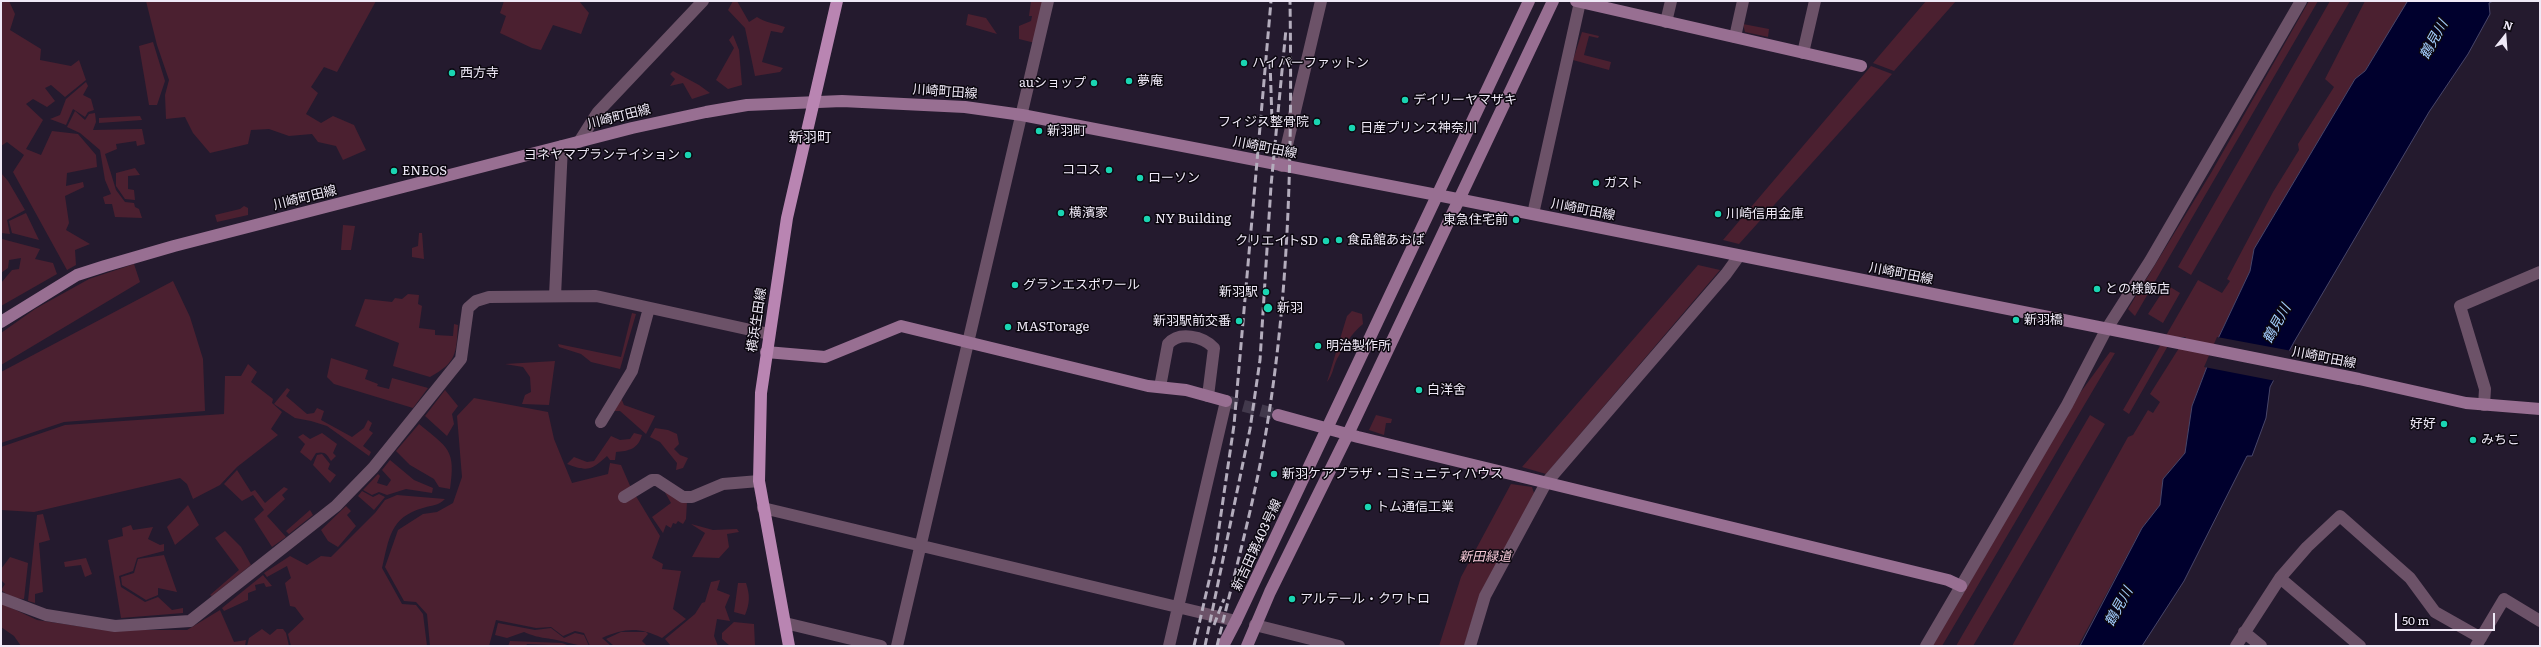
<!DOCTYPE html>
<html>
<head>
<meta charset="utf-8">
<style>
  body { margin:0 }
  #map { position:relative; width:2541px; height:647px; overflow:hidden; background:#241a2e; font-family:Literata,serif }
  canvas { display:block }
  .frame { position:absolute; inset:0; border:2px solid #efe9f7; pointer-events:none }
  .north { position:absolute; left:2485px; top:16px; width:40px; height:40px; -webkit-text-stroke:3px #0b070f; paint-order:stroke; rotate:17deg; font-size:11px; font-weight:700; line-height:16px; text-align:center; color:#efe9f7 }
  .north::after { content:''; display:block; margin:auto; width:14px; height:18px; background:#efe9f7; clip-path:polygon(50% 0,100% 100%,50% 72%,0 100%) }
  .scale { position:absolute; left:2395px; top:613px; width:100px; height:18px; box-sizing:border-box; border:2px solid #efe9f7; border-top:0; padding-left:5px; font-size:12px; line-height:14px; white-space:nowrap; color:#efe9f7; -webkit-text-stroke:3px #0b070f; paint-order:stroke }
</style>
</head>
<body>
<div id="map">
<canvas width="2541" height="647"></canvas>
<div class="frame"></div>
<div class="north">N</div>
<div class="scale">50 m</div>
</div>
<script>
const g = document.querySelector('canvas').getContext('2d');
g.lineJoin = 'round';
function paint(path, color) {
  g.fillStyle = color;
  g.fill(path, 'evenodd');
}
function stroke(path, color, width, dash) {
  g.strokeStyle = color;
  g.lineWidth = width;
  g.lineCap = dash ? 'butt' : 'round';
  g.setLineDash(dash || []);
  g.stroke(path);
}
function label(font, color, halo, rows, align = 'center') {
  g.font = font + ' Literata,"Noto Sans JP",serif';
  g.lineWidth = 3;
  g.setLineDash([]);
  g.textBaseline = 'middle';
  g.strokeStyle = halo;
  g.fillStyle = color;
  for (const [text, x, y, turn = 0] of rows) {
    g.save();
    g.translate(x, y);
    g.rotate((+turn || 0) * Math.PI / 180);
    g.textAlign = isNaN(turn) ? turn : align;
    if (halo) g.strokeText(text, 0, 0);
    g.fillText(text, 0, 0);
    g.restore();
  }
}
const green = new Path2D(`
  M1,1H9L15,14L10,30L41,49L40,60L71,66L79,60L86,80L65,97L51,85L45,88L55,101L47,107L33,99L26,104L43,120L26,149L41,155L52,131L78,134L96,155L97,167L67,173L66,186L83,182L84,187L65,196L69,223L66,230L90,244L75,250L76,265L67,270L13,172L24,155L7,142L1,146Z
  M146,1H376L337,72L324,67L311,87L318,93L306,114L321,123L333,116L354,125L366,150L343,160L336,146L318,142L312,134L289,136L269,129L251,130L248,144L210,153L193,133L185,117L166,119L165,95L169,80L157,45Z
  M504,1H579L589,13L581,34L553,25L541,50L532,48L500,33L506,16L500,13Z
  M733,1H737L749,22L757,17C766,23 774,23 785,27L782,33L771,31L762,62L783,68L780,72L755,76L745,28L728,10Z
  M1031,1H1045L1035,43L1019,39V26L1031,21L1032,16H1029Z
  M1926,1H1956L1894,71L1873,63Z
  M2309,1H2318L2135,316L2128,309L2211,173Z
  M2330,1H2350L2191,275L2178,267Z
  M2365,1H2408L2365,71L2355,79L2254,249L2250,271L2216,343L2192,406L2185,453L2163,479L2160,505L2142,528L2078,646H2012L2128,437L2133,435L2148,410L2153,413L2160,402L2150,394L2186,337H2173L2129,414L2123,410L2198,280L2222,293L2230,281L2227,279L2273,192L2299,150L2298,144L2334,87L2325,79Z
  M968,14L986,18L997,34L966,25Z
  M1743,24L1769,29L1768,37L1745,32Z
  M1582,32L1599,36L1598,38L1589,36L1584,55L1611,62L1609,70L1573,60Z
  M733,35L739,50L742,85L728,89L716,80L734,48L729,40Z
  M153,42L165,81L157,105H149L139,46Z
  M1871,66L1892,74L1739,244L1723,240Z
  M673,71L699,85L710,93L692,99L683,83L670,86L675,79L670,74Z
  M86,82L88,86L83,95L91,99L94,110L88,112L85,117L73,109L66,125L50,119L60,115L66,99Z
  M75,111L85,120L89,114L95,113L96,122L93,130L142,129L145,144L137,146L136,141L116,144L117,149L105,154L116,190L125,202L134,203L135,207L139,209L142,218L115,217L112,204H105L103,197L111,194L105,180L100,150L80,133L67,127Z
  M140,116L142,120L99,123V118Z
  M135,168L140,175L128,176V189L134,190L135,200L125,199L116,186V173Z
  M1,173L8,181L25,210L7,220L10,234L1,233Z
  M244,206L248,208V215L217,222L215,215L240,209Z
  M26,213L39,240L12,233L9,221Z
  M343,225L355,226L351,250H341Z
  M419,233H422L424,259L412,257V248L418,246Z
  M2,239L40,249L35,259L53,263L57,274L1,306V283L12,270L19,269L21,258L9,260L8,268L1,273Z
  M134,264L140,282L1,365V333L35,309L89,279Z
  M1698,265L1720,270L1546,474L1522,467Z
  M173,281L190,317L203,359L205,411L64,422L1,443V372Z
  M2167,285L2180,293L2163,323L2148,314Z
  M408,294L419,295L418,304L422,306L419,328L435,330V335L453,336L454,324L458,325C456,354 457,362 430,377L393,366L399,343L355,326L365,299L392,302L395,298L402,299Z
  M1352,311L1362,314L1363,324C1351,334 1344,346 1337,359C1333,367 1333,375 1327,382L1347,316Z
  M632,313L636,314L620,369L591,362L581,354L559,347L558,344L621,357Z
  M2110,352L2115,353L1942,646H1932L2080,393Z
  M331,358L368,370L365,379L378,384L377,386L389,389L392,378L428,388L413,408L334,384L327,377Z
  M555,361L549,405L522,404L525,395L531,392L530,377L523,367L505,364Z
  M248,364L257,372L251,382L273,399L272,403L282,412L271,429L278,435L237,467L220,485L193,499L187,484L180,478L34,512L1,510V447L65,425L224,414L225,376H241Z
  M287,388L290,390L286,396L307,414L314,413L317,408L324,411L321,420L352,437L364,428L368,420L372,423L369,430L373,433L363,446L371,452L369,456L327,426L311,421L295,418L274,404Z
  M445,390L458,406L452,414L454,424L447,436L425,416Z
  M474,398L548,412L554,439L572,483L608,474L610,463L621,465L631,488L660,536L652,558L663,564L662,569L681,571L673,609L686,619L662,638C639,627 625,628 602,638L611,646H590L584,633L575,631L563,636L551,627L536,628L496,620L489,646H430L427,614L416,602L404,601L385,567L398,530L423,514L437,512L453,503L462,477L457,416Z
  M621,398L624,405L655,416L646,434L620,411H612Z
  M1376,415L1392,419L1391,423H1386L1384,435L1369,430Z
  M2090,415L2105,424L1973,646H1956Z
  M419,424C448,448 456,449 450,489L439,487L434,479L410,465L396,451Z
  M655,428L668,430L677,434L679,444L674,449L680,455L688,458L683,468L676,470L677,463L660,442L650,437Z
  M322,433L337,444L333,453L336,456L331,461C327,454 325,451 316,453L311,461L300,452L305,444L298,437L303,434L310,439Z
  M634,433L642,435C638,449 629,451 616,452L615,460H610L607,456C592,470 587,472 567,464L574,457L587,462L594,461L611,436L620,440L630,439Z
  M322,454L330,464L328,469L336,475L330,483L313,465L317,455Z
  M390,460L414,480L433,488L432,493L406,489L387,495L379,492L372,495L363,490L378,474L380,476L377,483L387,486L391,480L382,470Z
  M237,470L251,492L255,490L265,503L284,487L288,489L282,495L285,499L267,516L286,537L272,547L254,519L264,510L253,495L242,501L224,484Z
  M1511,484L1532,487L1535,496L1480,594L1464,646H1439L1461,577Z
  M662,487L687,501L686,519L683,524L678,521L676,524L673,523L671,528L666,525L663,533L652,517L671,503Z
  M362,491L373,497L379,494L385,497L374,510L358,496Z
  M397,495L445,499C438,506 432,505 423,508C390,517 389,539 382,568L402,604L416,605L423,614L427,646H291L288,634L304,619L295,607L290,606L285,583L291,578L287,566L267,577L264,573L290,556L307,565L321,556L331,557L375,513L385,500Z
  M188,505L199,525L175,545L167,527Z
  M346,506L351,511L347,515L356,526L338,547L328,541L321,530Z
  M310,510L313,515L289,534L286,531Z
  M43,514L50,540L39,543L43,592L35,594V603L28,601L37,515Z
  M691,524L713,530L737,529L739,532L727,534L729,547L719,558L692,557L705,533Z
  M131,525L133,530L153,527L148,539L160,545L164,544V551L137,558L133,571L119,576L121,587L145,602L158,597L172,610L183,608V613L121,618L108,540L123,536L122,528Z
  M225,531L241,547L251,565L212,596L210,595L239,570L215,538Z
  M164,555L177,592L158,588V595L146,600L122,585L121,577L134,573L138,559Z
  M10,557L28,563L24,599L12,598L1,590L5,584L1,580V569Z
  M86,558L92,574L85,577L81,565L65,567L64,562Z
  M263,575L272,586L266,587L264,583L255,585L256,590L248,593V600L224,611L222,608Z
  M720,580L717,590L730,595L725,607L730,621L717,619L714,636L718,646H671L665,639L695,614L702,603L705,602L711,582Z
  M738,583H746C750,595 750,603 745,615L734,612Z
  M1,603L37,620L104,630H187L220,610L234,642L246,640L245,646H21L14,636L1,627Z
  M734,622L754,624L755,646H730L722,639V633Z
  M498,623L535,630L551,628L564,638L575,633L584,635L589,646C578,646 571,643 561,641C545,637 540,639 524,632L507,638L495,635Z
  M262,629L270,635L277,629H283L286,633L289,646H247L249,638Z
  M621,632H646L648,634L642,641L647,646H614L606,639Z
  M510,641L562,643L570,646L527,644L526,646H508Z`);
const water = new Path2D(`
  M2408,1H2493L2489,3L2490,14L2468,54L2429,112L2294,342L2270,387L2266,418L2252,456H2247L2184,581L2142,646H2080L2142,528L2160,505L2163,479L2185,453L2192,406L2216,343L2250,271L2254,249L2355,79L2365,71Z`);
const pier = new Path2D(`
  M2217,337L2292,351L2276,381L2204,367Z`);
const secondaryTunnel = new Path2D(`
  M1226,401L1278,415`);
const street = new Path2D(`
  M1666,22L1671,1
  M1735,37L1743,1
  M1803,53L1815,1
  M579,142L598,112L703,1
  M1282,166L1321,1
  M1533,214L1580,2
  M555,296L562,146
  M1160,387L1168,344C1179,331 1203,336 1214,348L1208,396
  M2484,405L2485,389L2460,306L2540,272
  M601,422L632,371L649,308
  M624,497L652,480H657L683,497H692L723,484L759,481
  M763,508L1236,621
  M2280,578L2360,646
  M1,598L46,615L115,626L190,621L336,506L373,468L461,359L468,308L476,301L489,297L596,296L769,334
  M785,623L881,646
  M1255,625L1339,646
  M2244,632L2261,646
  M897,646L1048,1
  M1169,646L1226,401
  M1470,646L1485,596L1546,483L1726,274L1739,256
  M1926,646L2067,405L2106,330L2150,261L2301,1
  M2236,646L2280,578L2307,547L2340,516L2410,578L2435,612L2481,638
  M2476,646L2504,599L2540,621`);
const secondary = new Path2D(`
  M1576,1L1861,66
  M1,322L77,275L105,266L174,246L632,128L706,112L747,105L842,101L965,107L1022,115L1437,195L2359,379L2466,403L2540,409
  M766,352L825,357L901,326L1148,386L1186,390L1226,401
  M1278,415L1358,437L1948,580L1961,586
  M1223,646L1236,621L1529,1
  M1247,646L1270,592L1348,434L1553,1`);
const primary = new Path2D(`
  M789,646L759,481L761,393L787,218L837,1`);
const rail = new Path2D(`
  M1270,61L1272,121
  M1214,625L1224,599
  M1194,646L1215,555L1234,425L1271,1
  M1205,646L1250,429L1260,360L1271,186L1286,29
  M1217,646C1234,575 1254,504 1266,432C1290,289 1292,145 1290,1`);
const markers = [
  [1244,63,4,"#1ad5b2"],
  [452,73,4,"#1ad5b2"],
  [1129,81,4,"#1ad5b2"],
  [1094,83,4,"#1ad5b2"],
  [1405,100,4,"#1ad5b2"],
  [1317,122,4,"#1ad5b2"],
  [1352,128,4,"#1ad5b2"],
  [1039,131,4,"#1ad5b2"],
  [688,155,4,"#1ad5b2"],
  [1109,170,4,"#1ad5b2"],
  [394,171,4,"#1ad5b2"],
  [1140,178,4,"#1ad5b2"],
  [1596,183,4,"#1ad5b2"],
  [1061,213,4,"#1ad5b2"],
  [1718,214,4,"#1ad5b2"],
  [1147,219,4,"#1ad5b2"],
  [1516,220,4,"#1ad5b2"],
  [1339,240,4,"#1ad5b2"],
  [1326,241,4,"#1ad5b2"],
  [1015,285,4,"#1ad5b2"],
  [2097,289,4,"#1ad5b2"],
  [1266,292,4,"#1ad5b2"],
  [1268,308,5,"#1ad5b2"],
  [2016,320,4,"#1ad5b2"],
  [1239,321,4,"#1ad5b2"],
  [1008,327,4,"#1ad5b2"],
  [1318,346,4,"#1ad5b2"],
  [1419,390,4,"#1ad5b2"],
  [2444,424,4,"#1ad5b2"],
  [2473,440,4,"#1ad5b2"],
  [1274,474,4,"#1ad5b2"],
  [1368,507,4,"#1ad5b2"],
  [1292,599,4,"#1ad5b2"]
];
const poiNames = [
  ["ハイパーファットン",1252,63],
  ["西方寺",460,73],
  ["夢庵",1137,81],
  ["auショップ",1086,83,"right"],
  ["デイリーヤマザキ",1413,100],
  ["フィジス整骨院",1309,122,"right"],
  ["日産プリンス神奈川",1360,128],
  ["新羽町",1047,131],
  ["ヨネヤマプランテイション",680,155,"right"],
  ["ココス",1101,170,"right"],
  ["ENEOS",402,171],
  ["ローソン",1148,178],
  ["ガスト",1604,183],
  ["横濱家",1069,213],
  ["川崎信用金庫",1726,214],
  ["NY Building",1155,219],
  ["東急住宅前",1508,220,"right"],
  ["食品館あおば",1347,240],
  ["クリエイトSD",1318,241,"right"],
  ["グランエスポワール",1023,285],
  ["との様飯店",2105,289],
  ["新羽駅",1258,292,"right"],
  ["新羽",1277,308],
  ["新羽橋",2024,320],
  ["新羽駅前交番",1231,321,"right"],
  ["MASTorage",1016,327],
  ["明治製作所",1326,346],
  ["白洋舍",1427,390],
  ["好好",2436,424,"right"],
  ["みちこ",2481,440],
  ["新羽ケアプラザ・コミュニティハウス",1282,474],
  ["トム通信工業",1376,507],
  ["アルテール・クワトロ",1300,599]
];
const streetNames = [
  ["川崎町田線",945,92,4],
  ["川崎町田線",619,117,-14],
  ["川崎町田線",1265,148,11],
  ["川崎町田線",305,198,-14],
  ["川崎町田線",1583,210,11],
  ["川崎町田線",1901,274,11],
  ["横浜生田線",757,320,-81],
  ["川崎町田線",2324,358,11],
  ["新吉田第403号線",1257,545,-65]
];
const parkNames = [
  ["新田緑道",1485,557]
];
const waterNames = [
  ["鶴見川",2434,40,-61],
  ["鶴見川",2277,324,-61],
  ["鶴見川",2119,607,-61]
];
const neighbourhoodNames = [
  ["新羽町",810,138]
];
paint(green, '#4b2030');
paint(water, '#00002d');
stroke(water, '#48466a', 1);
paint(pier, '#241a2e');
stroke(secondaryTunnel, '#42394c', 12, [12, 6]);
stroke(street, '#6c5268', 12);
stroke(secondary, '#986f92', 12);
stroke(primary, '#b985b2', 12);
stroke(rail, '#b4adbd', 3, [8, 4]);
for (const [x, y, r, color] of markers) {
  const dot = new Path2D();
  dot.arc(x, y, r, 0, 2 * Math.PI);
  g.fillStyle = color;
  g.fill(dot);
  stroke(dot, '#0b070f', 1.5);
}
label('13px', '#efe9f7', '#0b070f', poiNames, 'left');
label('13px', '#efe9f7', '#0b070f', streetNames);
label('italic 13px', '#f6c9d7', '#0b070f', parkNames);
label('italic 14px', '#a2cbfb', '#0b070f', waterNames);
label('14px', '#efe9f7', '#0b070f', neighbourhoodNames);
</script>
</body>
</html>
